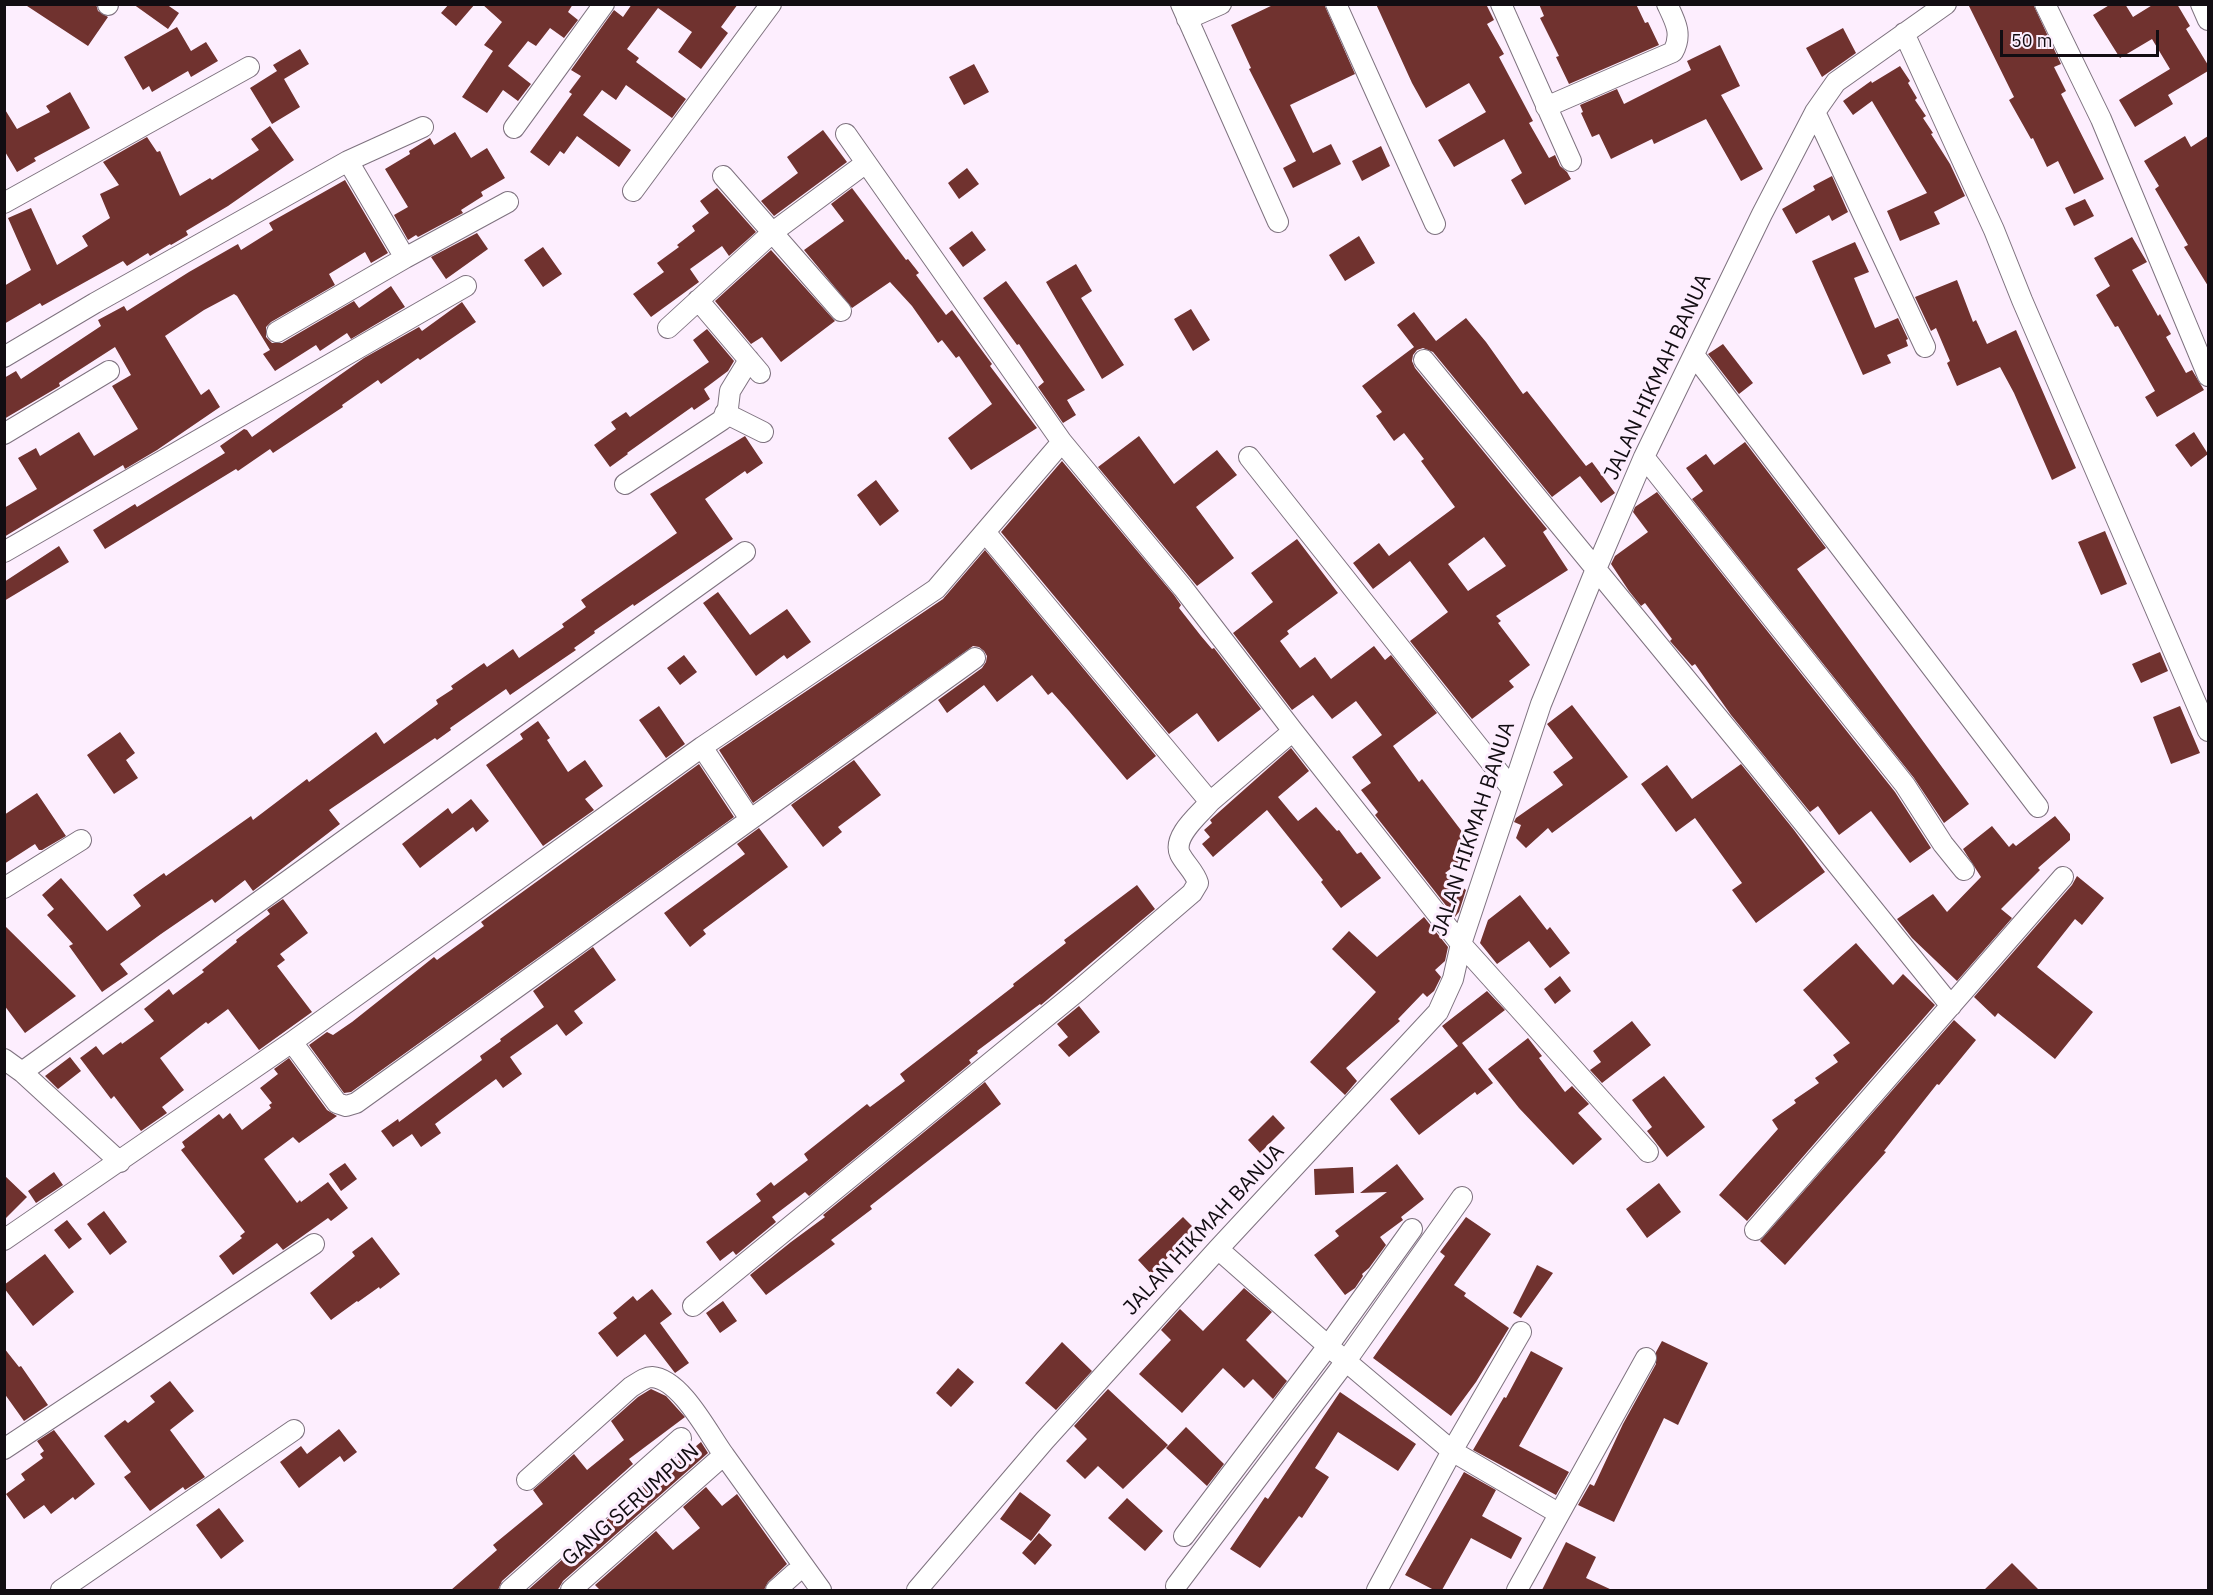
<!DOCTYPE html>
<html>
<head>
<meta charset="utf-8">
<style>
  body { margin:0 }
  #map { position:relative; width:2213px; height:1595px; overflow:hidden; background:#fdeefe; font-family:"IBM Plex Sans",sans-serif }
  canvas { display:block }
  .frame { position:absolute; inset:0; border:6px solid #120d12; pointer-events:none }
  .scale { position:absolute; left:2000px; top:30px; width:159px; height:27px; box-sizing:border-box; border:3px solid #120d12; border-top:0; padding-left:8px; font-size:18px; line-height:21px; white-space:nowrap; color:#120d12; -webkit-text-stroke:4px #fdeefe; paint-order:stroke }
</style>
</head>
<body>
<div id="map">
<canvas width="2213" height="1595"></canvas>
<div class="frame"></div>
<div class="scale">50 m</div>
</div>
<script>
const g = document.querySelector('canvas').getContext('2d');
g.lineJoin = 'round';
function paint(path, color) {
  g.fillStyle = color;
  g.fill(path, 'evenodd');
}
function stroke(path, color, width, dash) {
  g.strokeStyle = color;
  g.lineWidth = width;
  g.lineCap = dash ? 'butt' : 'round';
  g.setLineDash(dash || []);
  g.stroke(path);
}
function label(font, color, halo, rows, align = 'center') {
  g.font = font + ' "IBM Plex Sans",sans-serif';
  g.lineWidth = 6;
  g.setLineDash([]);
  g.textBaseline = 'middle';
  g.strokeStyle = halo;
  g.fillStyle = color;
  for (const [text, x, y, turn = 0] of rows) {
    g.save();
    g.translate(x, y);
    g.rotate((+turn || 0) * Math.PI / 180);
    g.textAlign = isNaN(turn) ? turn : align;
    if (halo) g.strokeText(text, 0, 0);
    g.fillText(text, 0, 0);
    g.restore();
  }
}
const building = new Path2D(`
  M24,4H96L98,11L108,17L88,46Z
  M133,4H166L179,13L168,29Z
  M449,4H475L456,26L441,13Z
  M482,4H573L568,12L578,20L564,38L550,28L536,46L528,41L508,66L531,84L518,101L503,90L487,113L462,97L493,51L484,45L502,22Z
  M632,4H738L721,27L728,33L701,69L678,52L692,32L658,8L627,49L639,58L636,62L686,99L672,118L626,85L616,100L602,90L583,115L631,150L619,167L577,136L564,154L560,151L549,166L530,152L572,94L569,92L581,76L571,70L614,10L623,17Z
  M1275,4H1324L1355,74L1290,105L1313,153L1331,144L1341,164L1293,188L1283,168L1296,161L1249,69L1251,68L1231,25Z
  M1376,4H1486L1494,20L1487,24L1504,54L1499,57L1533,121L1529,123L1549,158L1555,155L1560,166L1567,172L1571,179L1525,205L1511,180L1522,173L1504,139L1454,167L1438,140L1486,112L1469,83L1426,108L1412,83Z
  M1539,4H1636L1645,23L1648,22L1659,45L1569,84L1556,57L1559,56L1540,18L1544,16Z
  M1968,4H2033L2061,64L2054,67L2066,91L2061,94L2104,179L2074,194L2058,161L2047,167L2033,138L2031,139L2009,100L2014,97Z
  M2111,4H2125L2133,17L2154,4H2177L2190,26L2186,29L2208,65V71L2168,95L2173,104L2135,127L2119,100L2170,69L2152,39L2120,58L2093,15Z
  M177,27L191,51L206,42L218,61L191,77L188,71L152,92L149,86L143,90L124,57Z
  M1843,28L1856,53L1822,77L1806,48Z
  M1720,45L1740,86L1721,95L1763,169L1741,181L1706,119L1654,144L1652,139L1611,159L1599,134L1592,137L1581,113L1583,112L1580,105L1617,89L1624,104L1691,70L1687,61Z
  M300,49L309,64L284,79L300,107L272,124L250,88L277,71L273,65Z
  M974,64L989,92L964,105L949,77Z
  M1900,66L1910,81L1908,83L1917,98L1915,100L1926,116L1923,118L1933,133L1931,134L1950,164L1965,196L1934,212L1940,224L1900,241L1887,211L1927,193L1872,101L1853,115L1843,101L1871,81L1872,83Z
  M70,92L90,128L34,158L36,161L17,172L4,150V108L17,129L50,112L46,106Z
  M270,126L294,160L228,206L186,231L188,235L171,245L170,244L150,256L148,253L127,266L123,261L42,306L40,303L4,324V286L31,270L8,218L31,208L57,265L88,246L82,236L110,218L100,194L119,185L103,162L147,137L157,152L160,151L180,196L210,178L212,180L259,150L251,139Z
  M823,130L847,162L774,216L761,201L798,173L787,157Z
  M455,132L471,158L487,148L505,178L481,192L483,196L461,210L463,213L418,237L416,235L408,240L394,215L408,207L385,169L410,154L409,151L430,138L434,145Z
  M2185,136L2191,147L2208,136V286L2184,247L2188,245L2155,189L2159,186L2144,161Z
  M1381,146L1390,166L1362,181L1352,161Z
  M967,168L979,184L959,199L948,183Z
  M1832,176L1848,212L1832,221L1829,215L1796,234L1782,209L1815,190L1813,186Z
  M345,180L388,253L371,263L365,252L329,274L335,285L271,322L266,327V337L272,343H282L354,301L359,308L391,286L405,307L351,339L347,333L320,351L316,345L275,371L263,354L270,350L237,296L234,294L204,310L165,336L201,395L209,389L220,407L157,450L125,469L123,465L4,537V508L37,489L18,458L36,448L40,456L79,432L94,456L138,429L112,386L131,375L115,347L59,383L60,386L4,419V378L16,371L21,379L101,326L98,320L124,306L127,311L189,272L238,244L241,250L273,230L269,223Z
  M717,188L756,232L729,256L722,246L690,269L699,282L651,317L633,294L664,272L657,263L679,247L677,245L695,231L692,226L709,213L700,201Z
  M852,188L906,260L908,259L919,273L916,275L946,315L952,310L992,364L990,366L1037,428L971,470L948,438L992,404L959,356L956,358L942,340L938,343L912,306L890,282L852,308L804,250L844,221L831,204Z
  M2085,199L2094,216L2074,226L2065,208Z
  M972,231L986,250L963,267L949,248Z
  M477,233L488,249L446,279L431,257Z
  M1359,236L1375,263L1345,281L1329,255Z
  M2132,237L2147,262L2132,270L2158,316L2160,314L2171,334L2166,337L2186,373L2192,370L2204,390L2157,417L2145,397L2155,391L2118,326L2115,327L2096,295L2110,286L2094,258Z
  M1855,242L1869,272L1854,278L1875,328L1898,318L1908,339L1906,340L1908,346L1887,355L1891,363L1863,375L1812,261Z
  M543,247L562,274L543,287L524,260Z
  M771,250L835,321L781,362L762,337L751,344L715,301Z
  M1076,264L1092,291L1081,298L1124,365L1102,379L1046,282Z
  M1957,280L1973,322L1976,320L1987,344L2016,330L2076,468L2052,480L2014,393L2000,367L1957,386L1947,363L1950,361L1936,328L1931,331L1915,297Z
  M1006,281L1085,390L1067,400L1076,415L1063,423L1038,387L1044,382L1019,344L1017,345L983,298Z
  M462,302L476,322L461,332L420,360L418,358L381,384L378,380L342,405L343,407L273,453L270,449L238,471L236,469L105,549L93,530L135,504L137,507L225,453L220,446L244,429L247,430L252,437L364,358L419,327L422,331Z
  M1191,309L1210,340L1193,351L1174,319Z
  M1414,312L1436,341L1466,318L1486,342L1523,394L1527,391L1586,466L1592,462L1615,493L1601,503L1580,476L1552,497L1433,352L1423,348L1417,350L1413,355L1412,361L1415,368L1547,529L1543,532L1568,570L1496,616L1501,621L1498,623L1530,665L1509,681L1514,687L1472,719L1410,641L1448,612L1410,561L1373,589L1353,563L1379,543L1389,556L1455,507L1421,461L1424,459L1404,433L1394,441L1376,416L1382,412L1362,386L1414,347L1397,325ZM1484,537L1506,566L1468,591L1448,564Z
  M707,329L734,361L728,371L704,389L710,399L694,410L692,407L627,453L628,454L610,467L594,445L616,429L611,422L626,412L630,417L709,362L693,340Z
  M1723,344L1753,383L1739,394L1708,354Z
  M2194,432L2208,454L2191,467L2175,445Z
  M745,436L763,463L747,474L745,471L705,499L733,539L634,606L633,604L594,631L595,633L574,648L576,650L510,695L506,689L450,728L451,730L437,740L435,738L329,810L340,824L253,891L245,880L215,903L212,899L161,934L120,964L128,974L102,992L69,946L73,944L47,915L54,909L42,895L61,878L107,931L141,906L133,895L164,873L166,876L251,816L253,820L307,779L309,782L376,732L384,744L438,704L436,700L453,689L451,686L484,663L487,667L513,649L519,658L564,627L562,624L586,607L581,600L677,533L650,494Z
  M1139,436L1174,484L1217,450L1237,475L1196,507L1234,558L1197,586L1098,467Z
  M1745,442L1826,548L1797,569L1969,804L1944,823L1914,778L1692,499L1703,491L1686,468L1706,454L1714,465Z
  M1062,461L1174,595L1181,605L1179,608L1201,636L1212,649L1214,648L1261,709L1218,742L1197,713L1169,734L1001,532Z
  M876,480L899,511L880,526L857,495Z
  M1657,492L1895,792L1931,848L1910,863L1871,811L1839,835L1818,806L1810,812L1731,715L1695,664L1692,666L1670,641L1672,639L1645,603L1641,606L1629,591L1611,564L1615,556L1648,532L1633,512L1635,507Z
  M2105,531L2127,584L2101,595L2078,542Z
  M1297,539L1338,593L1287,631L1289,634L1280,641L1300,668L1315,657L1331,679L1374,646L1385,660L1391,655L1437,713L1393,746L1419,782L1422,779L1476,850L1445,873L1466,890L1459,912L1455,917L1375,815L1378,812L1361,790L1371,783L1352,757L1382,735L1356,701L1332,719L1313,695L1292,710L1233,633L1273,602L1251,573Z
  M59,546L69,562L4,601V582Z
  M985,550L1156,756L1127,780L1069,711L1052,692L1048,695L1032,675L997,702L984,685L947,713L938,700L982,668L986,662L987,656L984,651L979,647L973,646L753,803L719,750L943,599Z
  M718,592L750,635L787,609L811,642L787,659L784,655L756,676L703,603Z
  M2160,652L2168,671L2141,683L2132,664Z
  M684,655L697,672L680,685L667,668Z
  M1572,705L1628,777L1552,833L1548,828L1526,848L1516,838L1521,825L1514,822L1516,818L1563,785L1553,772L1573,758L1547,724Z
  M659,706L685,744L666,758L639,720Z
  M2180,706L2200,753L2171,764L2153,717Z
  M538,721L550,738L547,740L568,772L585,760L603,786L585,799L594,810L543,846L486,765L523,739L520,734Z
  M120,732L135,753L126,760L138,778L114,794L87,755Z
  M1291,748L1309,771L1278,797L1298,821L1316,807L1337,831L1339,830L1357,854L1361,852L1381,878L1341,908L1321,882L1323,880L1267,810L1213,857L1202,844L1210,837L1204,830L1212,823L1210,820Z
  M854,760L881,795L838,827L842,832L823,847L791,805Z
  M699,764L734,817L351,1092L344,1093L309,1045L327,1032L333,1035L352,1022L434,957L437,960L484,926L481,922Z
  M1741,764L1794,830L1825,872L1756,923L1732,890L1742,883L1695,818L1676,832L1641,784L1667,765L1692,799Z
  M37,793L66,836L42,850H39L35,844L4,864V815Z
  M471,799L489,821L476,832L473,827L420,868L402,844L448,808L452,814Z
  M2055,816L2070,834V840L2038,868L2040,870L2001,909L2012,918L1957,981L1912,938L1897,919L1933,894L1947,912L1981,877L1963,849L1992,826L2009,847L2013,843L2016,846Z
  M759,828L788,867L703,930L706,934L690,947L664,913L745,854L737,844Z
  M2077,876L2104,898L2082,925L2075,919L2037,967L2093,1012L2055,1059L1998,1013L1995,1017L1974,997L2072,885Z
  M1137,885L1155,909L1041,1005L1040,1004L977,1051L978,1053L969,1060L971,1063L809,1196L805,1192L772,1217L776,1222L736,1255L733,1251L720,1261L706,1242L761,1201L756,1194L771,1182L774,1186L808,1160L804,1154L867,1104L870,1107L905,1081L900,1074L1014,986L1013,984L1066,943L1064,940Z
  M1520,895L1547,930L1550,927L1570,953L1550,968L1529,941L1497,964L1480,943L1488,920Z
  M283,899L308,933L280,954L285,960L277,966L312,1012L259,1050L228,1009L208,1024L206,1022L160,1058L184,1090L162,1107L167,1113L141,1131L114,1096L111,1099L80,1058L96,1046L103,1055L121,1042L122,1044L154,1021L144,1009L169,989L173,995L204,972L202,970L237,942L236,940L270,914L267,910Z
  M1424,917L1448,947L1445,961L1435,970L1441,977L1434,991L1427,997L1423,993L1398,1019L1400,1021L1346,1068L1357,1081L1345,1095L1310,1062L1376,992L1332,949L1349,931L1377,957Z
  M4,925L76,996L25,1033L4,1005Z
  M1856,943L1893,985L1903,974L1935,1005L1747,1221L1719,1195L1778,1129L1772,1120L1796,1103L1794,1100L1819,1083L1815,1078L1838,1062L1833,1055L1850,1043L1803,990Z
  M593,947L616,980L574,1011L583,1023L566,1036L557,1024L510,1057L522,1074L503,1088L496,1079L435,1124L441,1133L421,1147L412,1134L393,1147L381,1131L398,1119L399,1122L482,1060L480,1056L501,1041L500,1039L544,1007L533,991Z
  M1560,976L1571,991L1555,1004L1544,989Z
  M1487,991L1505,1010L1462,1043L1493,1083L1477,1095L1475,1092L1419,1135L1390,1099L1458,1046L1442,1026Z
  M1079,1006L1100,1032L1069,1057L1058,1045L1068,1037L1057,1024Z
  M1954,1020L1976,1040L1939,1085L1937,1084L1884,1151L1886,1152L1785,1265L1760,1241Z
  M1632,1021L1651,1045L1602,1083L1590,1070L1601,1062L1593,1051Z
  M1528,1038L1542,1056L1539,1058L1565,1092L1572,1086L1589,1104L1578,1113L1602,1139L1573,1165L1519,1108L1488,1069Z
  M70,1057L81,1071L58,1089L45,1076Z
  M289,1058L327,1110L337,1116L299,1143L293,1137L264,1159L297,1203L300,1200L301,1202L328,1182L348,1208L331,1221L328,1218L283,1250L277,1243L233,1275L219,1256L242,1238L240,1236L245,1232L181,1150L185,1147L182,1142L219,1114L223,1119L230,1113L242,1130L271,1108L269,1105L272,1103L260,1088L278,1074L274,1069Z
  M1664,1076L1705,1127L1667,1157L1647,1131L1652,1127L1632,1100Z
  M985,1082L1001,1104L870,1206L872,1209L831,1240L835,1244L766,1295L750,1275L791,1242L825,1217L823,1215Z
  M1273,1115L1285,1128L1260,1153L1248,1140Z
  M345,1163L357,1179L341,1191L329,1174Z
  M1397,1164L1424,1199L1401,1217L1403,1220L1380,1237L1386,1245L1369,1268L1362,1274L1363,1276L1355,1288L1345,1295L1314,1255L1339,1236L1335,1231L1387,1192L1360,1193Z
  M1353,1167L1354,1193L1315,1195L1314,1169Z
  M54,1172L63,1185L36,1203L28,1191Z
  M4,1175L27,1197L4,1220Z
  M1659,1183L1681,1212L1647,1238L1626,1209Z
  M104,1211L127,1242L110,1255L87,1224Z
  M1183,1217L1196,1230L1151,1274L1138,1260Z
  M1466,1217L1491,1234L1454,1285L1466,1293L1464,1296L1509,1328L1476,1382L1451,1416L1373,1358L1445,1256L1440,1252Z
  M67,1220L82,1239L69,1249L54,1230Z
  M372,1237L400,1274L380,1289L379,1287L358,1302L357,1301L331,1320L310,1293L355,1256L352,1252Z
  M45,1254L74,1292L33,1326L4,1288V1285Z
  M1537,1265L1553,1273L1521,1318L1513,1313Z
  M1244,1288L1272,1312L1246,1340L1287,1381L1273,1399L1253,1379L1244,1388L1223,1368L1182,1413L1139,1374L1171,1340L1161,1330L1180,1309L1203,1331Z
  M652,1289L672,1314L660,1323L689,1363L675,1373L645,1334L617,1357L598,1333L617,1318L613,1313L633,1296L637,1301Z
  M723,1301L737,1321L720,1333L706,1313Z
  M1662,1341L1708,1363L1678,1425L1664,1418L1614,1522L1578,1505L1590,1484L1594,1486L1623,1424L1656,1364V1352Z
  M1062,1342L1092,1371L1056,1410L1025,1383Z
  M4,1348L19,1367L21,1366L48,1405L24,1421L4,1393Z
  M1531,1351L1563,1368L1519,1446L1569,1472L1556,1495L1473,1450L1504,1397L1506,1398Z
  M958,1368L974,1382L951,1407L936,1393Z
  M170,1381L194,1411L170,1430L205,1477L185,1490L183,1487L150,1511L124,1477L131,1472L104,1436L125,1420L128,1423L155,1402L150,1396Z
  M651,1389L666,1396L685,1417L629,1459L633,1464L502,1581L498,1590H451L497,1550L493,1545L543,1504L533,1490L574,1454L587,1470L624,1440L611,1421L638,1397Z
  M1108,1389L1168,1445L1123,1489L1098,1466L1085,1479L1066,1461L1087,1439L1074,1426Z
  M1340,1392L1416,1444L1398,1471L1338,1432L1315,1468L1329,1477L1302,1518L1299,1516L1260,1568L1230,1549L1265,1497L1268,1499Z
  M1186,1427L1224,1464L1207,1486L1166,1448Z
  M339,1429L357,1452L344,1462L340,1456L299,1488L280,1462L301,1446L307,1454Z
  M54,1430L95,1484L75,1500L73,1497L51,1514L44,1505L24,1519L6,1494L25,1480L21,1474L43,1458L40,1454L44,1451L37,1441Z
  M701,1442L708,1453L563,1581L559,1588L557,1590H528L648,1483L649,1485Z
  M1464,1472L1496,1490L1482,1516L1522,1538L1511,1559L1471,1538L1442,1590H1434L1405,1575Z
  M706,1487L722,1506L737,1494L787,1564L768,1582L764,1590H600L595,1585L656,1531L673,1550L700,1528L683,1507Z
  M1020,1492L1051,1515L1031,1541L1000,1519Z
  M1127,1498L1163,1531L1145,1551L1108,1518Z
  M219,1508L244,1541L221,1559L196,1525Z
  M1039,1533L1052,1545L1035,1565L1022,1553Z
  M1566,1542L1596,1557L1586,1578L1612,1590H1542Z
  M2012,1563L2039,1590H1984Z`);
const minor = new Path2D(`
  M108,4V5
  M1181,4L1278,222
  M1336,4L1435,224
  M1501,4L1571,161
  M2045,4L2101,119L2208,376
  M2201,4L2208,20
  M1187,19L1221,4
  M1904,33L1994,230L2022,300L2208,731
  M1546,107L1673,52C1683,34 1675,21 1667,4
  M1815,112L1925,347
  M514,128L604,4
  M846,134L1062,442L1183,588L1293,731L1461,944L1648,1152
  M348,161L405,258
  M723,176L841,311
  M633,191L771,4
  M4,203L249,67
  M698,300L760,373
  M668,328L773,232L866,163
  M277,332L405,258L508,202
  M1694,355L2038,807
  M4,357L95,303L348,161L423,127
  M1424,360L1757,765L1951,1006
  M725,413L763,432
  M4,434L109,371
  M1249,457L1512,789
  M1644,457L1905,785L1943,844L1964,870
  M625,484L722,420L728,408L730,391L749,360
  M985,532L1210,802L1293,731
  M4,552L466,286
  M702,747L750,819
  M4,888L81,840
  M292,1042L337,1103L346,1106L356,1103L975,658
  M4,1059L22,1072L120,1162
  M22,1072L745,552
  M1755,1230L2063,877
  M4,1240L292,1042L702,747L936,589L1062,442
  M1218,1249L1328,1346L1452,1451L1558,1513
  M693,1306L1079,990L1192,893L1198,883C1195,872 1185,864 1180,854C1172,836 1200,814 1210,802
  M4,1449L314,1244
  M527,1480L631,1387C638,1383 645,1377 652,1377C681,1379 708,1433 724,1455
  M1184,1536L1328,1346L1412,1229
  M1176,1586L1346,1361L1462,1197
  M61,1590L294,1430
  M510,1590L681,1438
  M571,1590L724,1455L821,1590
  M776,1590L795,1573
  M917,1590L1045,1440L1218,1249L1438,1012L1453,979L1461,944L1541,704L1596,569L1644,457L1762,214L1815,112L1836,82L1946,4
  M1377,1590L1452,1451L1521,1332
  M1517,1590L1646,1358`);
const streetNames = [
  ["JALAN HIKMAH BANUA",1658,377,-65],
  ["JALAN HIKMAH BANUA",1474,829,-72],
  ["JALAN HIKMAH BANUA",1204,1230,-47],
  ["GANG SERUMPUN",631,1505,-41]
];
paint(building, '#70322f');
stroke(minor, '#7e727f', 22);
stroke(minor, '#fff', 20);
label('21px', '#120d12', '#fdeefe', streetNames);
</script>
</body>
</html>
